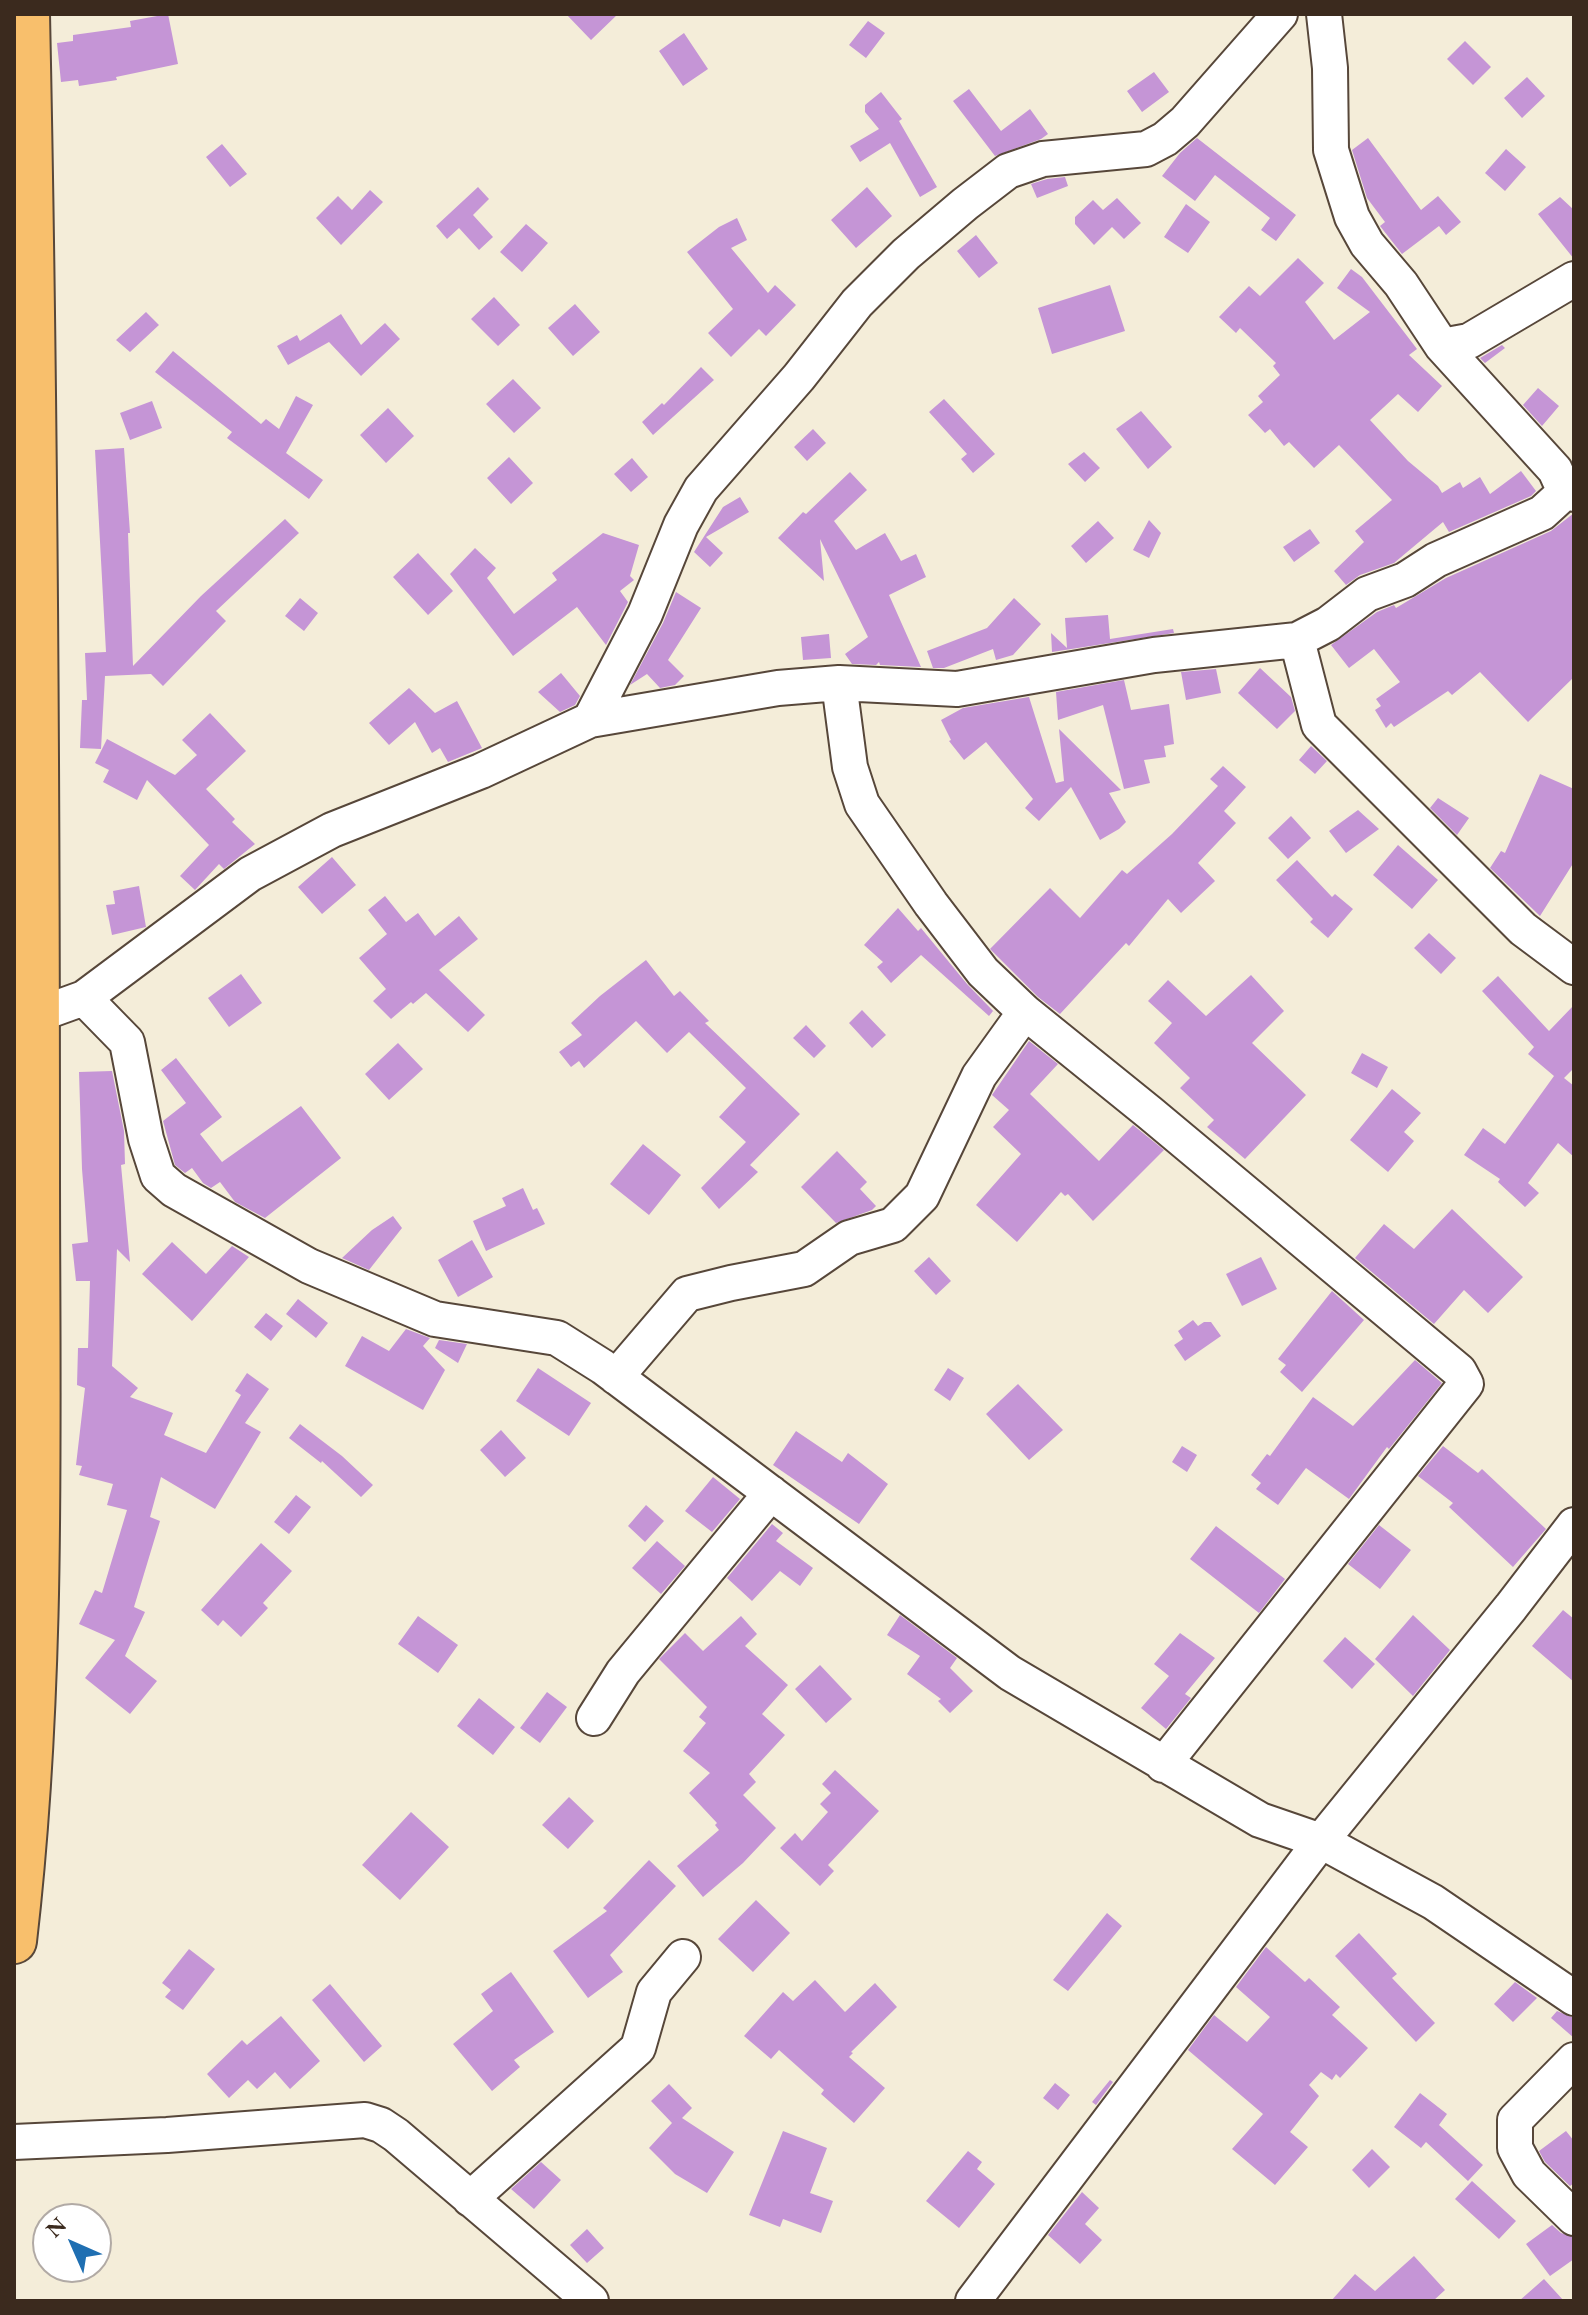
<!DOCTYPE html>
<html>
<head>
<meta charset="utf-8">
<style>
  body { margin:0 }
  #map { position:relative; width:1588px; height:2315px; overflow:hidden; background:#f4edd9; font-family:"EB Garamond",serif }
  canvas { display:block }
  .frame { position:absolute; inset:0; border:16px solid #3b2a1e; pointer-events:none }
  .north { position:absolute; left:32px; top:2203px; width:80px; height:80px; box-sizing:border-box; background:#fff; border:2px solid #b1aaa5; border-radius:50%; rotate:315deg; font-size:22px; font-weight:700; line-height:32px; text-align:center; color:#3b2a1e }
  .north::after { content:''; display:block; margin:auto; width:28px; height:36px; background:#1f6fb2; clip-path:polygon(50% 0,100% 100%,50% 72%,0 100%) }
</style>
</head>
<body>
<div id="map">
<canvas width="1588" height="2315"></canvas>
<div class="frame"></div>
<div class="north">N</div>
</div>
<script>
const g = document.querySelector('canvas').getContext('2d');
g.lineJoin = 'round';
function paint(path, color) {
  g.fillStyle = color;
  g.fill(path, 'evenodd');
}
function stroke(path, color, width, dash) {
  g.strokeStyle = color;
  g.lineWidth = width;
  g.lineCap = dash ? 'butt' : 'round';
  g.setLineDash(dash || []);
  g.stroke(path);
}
const building = new Path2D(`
  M168,14L178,64L116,77L117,80L79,86L78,80L61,82L57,43L73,41V35L131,27L130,21Z
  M566,14H618L591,40Z
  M868,21L885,33L866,58L849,45Z
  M684,33L708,69L683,86L659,51Z
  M1465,41L1491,67L1473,85L1447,59Z
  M1154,72L1169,92L1142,112L1127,91Z
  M1527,77L1545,96L1522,118L1504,98Z
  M969,89L1001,131L1030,109L1048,134L1041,139L995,156L953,101Z
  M881,92L902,119L899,121L937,187L920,197L890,143L860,162L850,146L879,129L865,112V105Z
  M1197,138L1296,215L1276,241L1261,230L1270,218L1215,175L1195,201L1162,176L1180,153Z
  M1368,138L1421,210L1438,196L1461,222L1446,235L1439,226L1402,254L1380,226L1385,222L1367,198L1352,150Z
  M222,144L247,174L230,187L206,157Z
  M1506,149L1526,167L1505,191L1485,173Z
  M1065,177L1068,186L1037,198L1031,184L1047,179Z
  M478,187L489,199L473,215L493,237L479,250L459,228L447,239L436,226Z
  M867,187L892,216L856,248L831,220Z
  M370,190L383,202L341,245L316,218L338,196L352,210Z
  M1560,197L1574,210V259L1538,214Z
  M1117,198L1141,223L1124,239L1112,227L1094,245L1075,224V217L1093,200L1103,210Z
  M1186,204L1210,222L1188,253L1164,237Z
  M737,218L747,240L731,248L768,293L775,285L796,305L766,336L759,329L731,357L708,333L733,309L687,252L719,227Z
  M526,224L548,243L522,272L500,252Z
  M976,235L998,263L979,278L957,251Z
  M1298,258L1324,283L1305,302L1334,340L1370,312L1337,288L1351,269L1362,277L1417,349L1409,355L1442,386L1418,412L1398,394L1370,420L1408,461L1438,486L1442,493L1460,482L1463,488L1480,477L1490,494L1521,471L1536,491L1531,496L1449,532L1443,522L1394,563L1360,575L1346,585L1334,571L1364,542L1355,531L1392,500L1339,445L1314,468L1289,442L1284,446L1270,429L1265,433L1248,415L1263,402L1258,396L1280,375L1273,366L1276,363L1240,328L1236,333L1219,317L1249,286L1260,296Z
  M1110,285L1125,331L1052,354L1038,308Z
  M494,297L520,325L498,346L471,319Z
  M575,304L600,332L573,356L548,328Z
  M146,312L159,325L130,352L116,340Z
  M341,314L361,345L385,323L400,339L361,376L329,342L288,365L277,346L297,335L300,341Z
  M1502,345L1505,348L1485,363L1480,358Z
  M173,351L261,424L266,419L279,429L296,396L313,405L286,453L323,480L309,499L227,438L232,432L155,372Z
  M701,367L714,380L653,435L642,422L662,403L664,405Z
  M513,379L541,408L514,433L486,404Z
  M1538,388L1559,406L1542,426L1523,405Z
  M944,399L995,454L973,473L961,459L967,454L929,412Z
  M152,401L162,428L130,440L120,413Z
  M388,408L414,436L386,463L360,435Z
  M1141,411L1172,447L1148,469L1116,429Z
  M813,429L826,443L807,461L794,447Z
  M124,448L130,533H128L133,666L201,596L285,519L299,533L216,611L226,621L163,686L151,674L105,676L101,749L80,748L82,700H87L85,653L106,652L95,450Z
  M1084,452L1100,468L1085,482L1068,464Z
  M509,457L533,483L511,504L487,478Z
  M632,458L648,477L631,492L614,474Z
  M850,472L867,490L834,521L856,550L885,533L901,561L916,554L926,577L889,595L921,667L880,665L879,662L876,665L852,664L845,654L868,637L820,539L824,581L778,538L803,512L806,514Z
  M740,497L749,512L706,537L723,553L710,567L694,552L723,507Z
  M1574,513V677L1528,722L1480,672L1452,695L1448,691L1394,727L1391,723L1386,728L1375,710L1381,706L1376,699L1400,682L1374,649L1349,668L1331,645L1377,612L1394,605L1396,608L1446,578L1551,531Z
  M1149,520L1161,533L1149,558L1133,550Z
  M1098,521L1114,538L1086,563L1071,546Z
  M1310,529L1320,543L1294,562L1283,547Z
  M603,533L639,545L630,576L634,580L620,591L628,602L606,645L577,607L513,656L450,574L475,548L496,568L487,578L514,614L557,580L552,573Z
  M418,553L453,591L428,615L393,577Z
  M676,592L701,608L668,660L684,676L675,685L660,688L647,674L630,685L663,623Z
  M300,598L318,613L304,631L285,616Z
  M1014,598L1041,624L1013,655L996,660L993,649L944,668H933L927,651L987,628Z
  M1108,615L1110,639L1173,629L1174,633L1052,652L1051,633L1067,648L1065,618Z
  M829,634L831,658L803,660L801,637Z
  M1260,668L1291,697L1295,711L1277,729L1238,693Z
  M1216,669L1221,693L1186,700L1181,672Z
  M561,673L580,696L575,705L560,712L538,692Z
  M1124,680L1131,710L1169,704L1174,744L1164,746L1166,757L1144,760L1150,783L1124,789L1103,705L1058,720L1056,692Z
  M409,688L435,713L457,701L482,748L448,762L440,748L432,753L415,722L389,745L369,723Z
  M1029,697L1056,783L1064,781L1059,729L1121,790L1109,793L1126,822L1119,829L1100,840L1071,787L1039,821L1025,808L1033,799L986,742L964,760L949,741L951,740L941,720L963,708Z
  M210,713L246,751L206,789L235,819L232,822L255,844L224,869L219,864L195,890L180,876L209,845L147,780L137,800L103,782L109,770L95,763L107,739L175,775L197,755L182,740Z
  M1311,746L1327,761L1315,774L1299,760Z
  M1223,766L1246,787L1224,811L1236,823L1198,863L1215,881L1181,913L1168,899L1129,946L1126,943L1060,1014L1038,997L990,949L1050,888L1080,918L1122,870L1127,874L1172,834L1218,786L1210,779Z
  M1540,774L1574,789V862L1540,916L1490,868L1501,851L1505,853Z
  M1438,798L1469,818L1457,835L1430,808Z
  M1358,810L1379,829L1346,853L1329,831Z
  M1291,816L1311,838L1288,859L1268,838Z
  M1398,845L1438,880L1412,909L1373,875Z
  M332,857L356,885L322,914L298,887Z
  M1297,860L1332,897L1335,894L1353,909L1328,938L1310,922L1313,919L1276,880Z
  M139,886L146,927L112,935L106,905L115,904L113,891Z
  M385,896L406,922L418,913L435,936L459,916L478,939L439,970L485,1015L468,1032L426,993L413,1004L411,1002L391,1019L373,1001L386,989L359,958L387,934L368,910Z
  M898,908L918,931L921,928L967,984L998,1016L993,1011L989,1016L921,955L891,983L877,967L883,962L864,945Z
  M1429,933L1456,958L1441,974L1414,948Z
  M646,960L674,996L680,991L709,1021L705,1023L800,1114L750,1165L758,1172L719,1209L701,1188L746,1142L719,1117L746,1088L689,1032L667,1053L636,1021L584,1068L579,1061L571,1067L559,1052L582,1035L571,1023L600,996Z
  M241,974L262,1003L229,1027L208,998Z
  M1251,975L1284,1011L1252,1043L1306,1095L1245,1159L1207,1127L1214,1120L1180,1088L1190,1078L1154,1043L1172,1023L1148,1001L1168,980L1206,1016Z
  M1498,976L1549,1031L1574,1005V1068L1564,1078L1574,1086V1157L1558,1143L1528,1183L1539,1193L1525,1207L1498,1182L1500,1179L1464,1155L1483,1128L1505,1144L1554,1076L1528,1054L1534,1047L1482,991Z
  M862,1010L886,1035L872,1048L849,1023Z
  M806,1025L826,1046L814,1058L793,1038Z
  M1029,1041L1058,1064L1030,1094L1099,1161L1133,1125L1164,1150L1093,1221L1068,1194L1065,1196L1061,1192L1017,1242L976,1205L1021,1154L993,1127L1009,1110L992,1095Z
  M398,1043L423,1069L389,1100L365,1074Z
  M1362,1053L1388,1067L1377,1088L1351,1073Z
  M176,1058L222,1117L200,1134L222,1162L301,1106L341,1158L265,1218L235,1202L220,1182L211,1188L203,1183L192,1168L185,1173L175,1165L163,1121L186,1103L161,1070Z
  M112,1071L124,1131L125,1164L121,1165L130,1262L117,1249L112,1366L138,1388L130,1397L173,1413L164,1435L206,1453L241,1395L235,1391L247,1373L269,1389L245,1423L261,1432L215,1509L161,1477L150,1517L160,1521L134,1607L145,1612L125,1656L157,1681L130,1714L85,1678L115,1640L79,1624L95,1590L102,1593L127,1510L107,1505L113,1484L79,1475L82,1466L76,1465L85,1388L77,1385L78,1348H88L90,1281H76L72,1244L88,1242L82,1169L79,1072Z
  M1392,1089L1421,1113L1404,1132L1414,1141L1388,1172L1350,1140Z
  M643,1144L681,1175L649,1215L610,1184Z
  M837,1151L867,1182L860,1189L876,1206L872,1210L836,1223L801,1187Z
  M523,1188L533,1210L537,1208L545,1224L486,1251L473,1221L506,1206L502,1198Z
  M1452,1209L1523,1277L1488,1313L1464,1290L1434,1324L1355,1258L1384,1224L1414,1249Z
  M393,1216L402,1228L369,1270L342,1258L372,1230Z
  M472,1240L493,1277L458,1297L438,1260Z
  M172,1242L206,1274L232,1246L249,1257L192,1321L142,1274Z
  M929,1257L951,1281L936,1295L914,1271Z
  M1261,1257L1277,1289L1242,1306L1226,1274Z
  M1332,1291L1364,1320L1302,1392L1280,1372L1286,1365L1278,1359Z
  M298,1299L328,1323L316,1338L286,1314Z
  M266,1313L283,1326L271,1341L254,1327Z
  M1193,1320L1198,1326L1204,1322H1211L1221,1336L1185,1361L1174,1345L1183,1339L1178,1331Z
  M406,1329L430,1338L423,1346L445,1370L423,1410L345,1366L362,1336L389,1351Z
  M439,1340L467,1344L458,1363L435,1348Z
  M1415,1360L1442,1383L1389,1449L1387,1447L1349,1499L1306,1468L1278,1505L1256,1489L1261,1483L1251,1475L1267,1454L1270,1456L1313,1397L1353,1426Z
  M538,1368L591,1403L569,1436L516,1401Z
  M948,1368L964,1378L950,1401L934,1390Z
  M1018,1384L1063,1430L1029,1460L986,1414Z
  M300,1424L342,1456L373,1485L361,1497L322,1461L321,1463L289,1438Z
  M501,1430L526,1458L505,1477L480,1450Z
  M796,1431L842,1462L848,1453L888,1484L859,1524L773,1465Z
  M1182,1446L1197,1455L1187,1472L1172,1462Z
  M1443,1446L1478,1473L1482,1469L1546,1529L1513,1567L1449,1507L1453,1503L1418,1476Z
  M713,1477L740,1499L712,1532L685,1511Z
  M296,1495L311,1507L289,1534L274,1522Z
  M646,1505L664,1521L645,1542L628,1526Z
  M772,1524L783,1533L776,1541L813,1568L800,1586L780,1571L752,1601L727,1578Z
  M1379,1525L1411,1550L1380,1589L1348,1564Z
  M1216,1526L1285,1579L1259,1613L1190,1559Z
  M657,1541L685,1566L661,1594L632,1568Z
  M261,1543L292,1571L263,1603L268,1608L241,1637L223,1620L218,1626L201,1610Z
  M1563,1610L1574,1619V1682L1532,1646Z
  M900,1615L957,1658L950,1668L973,1691L950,1713L938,1701L941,1699L907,1674L920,1656L887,1635Z
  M1413,1615L1450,1650L1413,1696L1375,1659Z
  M418,1616L458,1645L438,1673L398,1644Z
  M741,1616L757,1634L745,1646L788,1685L762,1714L785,1735L749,1774L756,1782L743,1795L776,1828L743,1863L703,1897L677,1866L719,1830L715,1825L717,1823L689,1793L710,1773L683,1751L706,1723L699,1717L707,1707L659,1659L685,1633L703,1651Z
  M1180,1633L1215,1658L1185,1694L1191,1698L1166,1729L1141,1708L1169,1676L1154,1664Z
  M1345,1637L1375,1664L1352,1689L1323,1661Z
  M820,1665L852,1699L826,1723L795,1689Z
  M547,1692L567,1707L540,1743L520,1728Z
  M479,1698L515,1727L493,1755L457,1726Z
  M835,1770L879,1811L828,1865L834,1871L820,1886L780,1848L795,1833L802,1841L828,1812L820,1804L831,1793L822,1784Z
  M569,1797L594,1821L568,1849L542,1825Z
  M411,1812L449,1847L400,1900L362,1865Z
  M649,1860L676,1886L610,1955L623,1972L588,1998L553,1951L607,1911L603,1908Z
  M756,1900L790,1933L753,1972L718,1939Z
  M1107,1913L1122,1926L1068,1991L1053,1980Z
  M1359,1933L1397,1974L1392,1978L1435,2023L1416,2042L1335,1956Z
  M1266,1947L1305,1982L1309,1978L1340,2007L1332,2015L1368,2048L1340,2078L1336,2074L1332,2080L1321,2072L1309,2085L1319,2096L1290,2132L1308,2147L1275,2185L1232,2149L1263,2114L1188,2050L1214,2015L1247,2042L1270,2017L1236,1987Z
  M189,1949L215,1969L183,2010L165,1997L171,1990L162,1983Z
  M511,1972L554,2032L514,2060L520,2067L492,2091L453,2044L493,2011L481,1994Z
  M815,1980L845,2012L875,1983L897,2007L851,2052L853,2053L849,2057L885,2088L854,2123L821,2094L824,2090L779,2050L771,2059L744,2036L783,1992L793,2001Z
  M1515,1982L1537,1998L1513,2022L1494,2004Z
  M330,1984L382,2046L364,2062L312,2000Z
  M1557,2011L1574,2018V2038L1551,2018Z
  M281,2016L320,2061L290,2089L275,2072L257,2089L248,2080L229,2098L207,2074L242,2040L247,2045Z
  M1110,2080L1113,2082L1096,2105L1092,2102Z
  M1055,2083L1070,2095L1058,2110L1043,2098Z
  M669,2084L692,2108L682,2118L734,2152L707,2193L675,2174L649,2148L672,2123L651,2101Z
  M1420,2093L1447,2114L1439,2125L1483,2165L1468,2181L1426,2142L1421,2148L1394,2127Z
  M783,2131L827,2148L810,2193L833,2201L821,2233L783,2219L780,2227L749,2215Z
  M1566,2131L1574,2141V2183L1570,2186L1545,2162L1539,2151Z
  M1372,2149L1390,2167L1369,2188L1352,2170Z
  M968,2151L982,2162L977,2169L995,2184L959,2228L926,2201Z
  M541,2162L561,2180L534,2209L511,2189Z
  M1472,2181L1516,2221L1499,2239L1455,2199Z
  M1082,2192L1099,2208L1085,2224L1102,2240L1080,2264L1048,2235Z
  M1552,2225L1561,2233L1574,2237V2259L1550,2276L1526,2244Z
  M587,2229L604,2248L587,2263L570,2245Z
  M1414,2256L1445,2290L1433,2301H1331L1355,2274L1375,2291Z
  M1544,2279L1564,2301H1519Z`);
const minor = new Path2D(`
  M1324,14L1330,68L1331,150L1352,217L1367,244L1401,284L1442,346L1555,470L1565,492L1574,494
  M1442,346L1469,341L1574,279
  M1297,640L1319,725L1523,929L1574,967
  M839,683L850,767L862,804L931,904L983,972L1025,1012L1150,1113L1459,1371L1466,1384L1163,1765
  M590,720L778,688L839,683L957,689L1154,655L1297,640L1328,624L1367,594L1405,580L1436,560L1542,513L1565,492
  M84,998L127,1042L146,1139L158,1176L174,1190L309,1266L435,1319L557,1338L603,1367L1010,1673L1260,1820L1321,1841L1433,1902L1574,1998
  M37,1015L84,998L250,874L332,830L481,771L590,720L645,614L681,525L701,489L799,377L857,303L906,254L965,204L1008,171L1043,159L1146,149L1165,139L1185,122L1280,14
  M616,1377L687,1294L731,1283L804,1269L849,1238L893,1225L922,1196L979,1076L1025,1012
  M594,1718L623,1672L771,1493
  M1574,2060L1515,2120V2148L1529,2174L1574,2218
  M14,2142L167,2135L365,2120L381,2125L396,2135L591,2301
  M470,2199L638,2048L654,1992L683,1957
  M973,2301L1321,1841L1511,1607L1574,1525`);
const highway = new Path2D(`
  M14,1941C44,1684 37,1425 37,1167C37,782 35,398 27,14`);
paint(building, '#c595d6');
stroke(minor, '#57473a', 38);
stroke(highway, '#57473a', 48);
stroke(minor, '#fff', 34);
stroke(highway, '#f8bf6c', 44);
</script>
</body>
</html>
